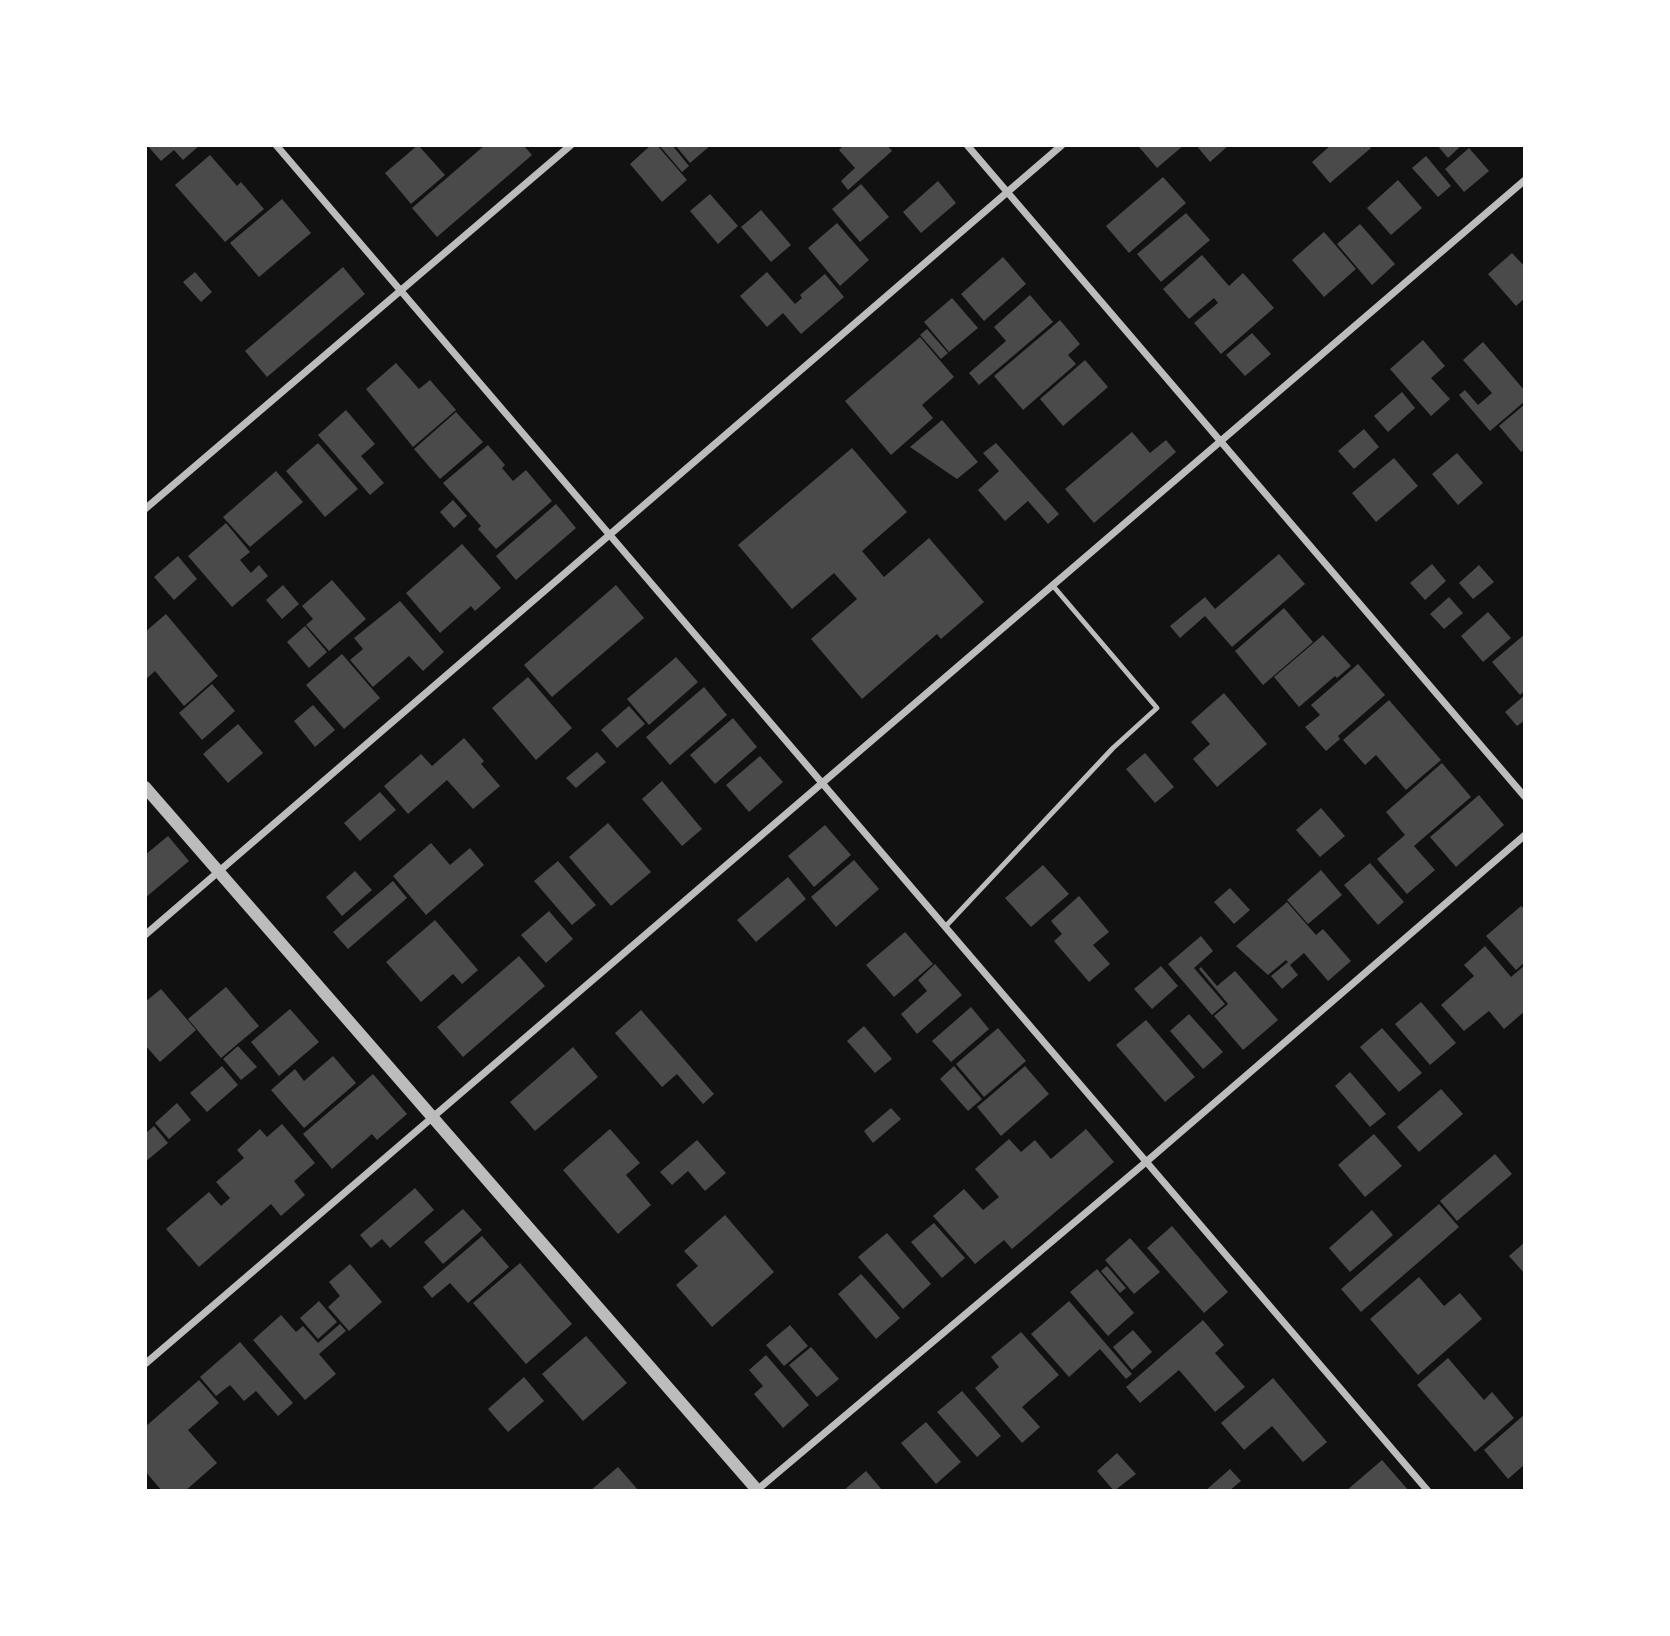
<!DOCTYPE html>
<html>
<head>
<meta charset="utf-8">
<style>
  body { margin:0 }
  #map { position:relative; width:1670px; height:1636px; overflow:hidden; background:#111; font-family:"IBM Plex Sans",sans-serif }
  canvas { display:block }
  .frame { position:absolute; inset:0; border:147px solid #fff; pointer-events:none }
</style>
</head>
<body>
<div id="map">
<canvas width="1670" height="1636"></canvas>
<div class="frame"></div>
</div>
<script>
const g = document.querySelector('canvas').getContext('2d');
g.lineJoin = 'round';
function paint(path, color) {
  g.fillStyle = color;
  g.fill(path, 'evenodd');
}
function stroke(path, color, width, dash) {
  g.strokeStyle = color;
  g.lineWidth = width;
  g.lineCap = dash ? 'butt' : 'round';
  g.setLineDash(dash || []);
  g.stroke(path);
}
const building = new Path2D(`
  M147,145H200L183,160L174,150L161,161Z
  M418,145L445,175L411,204L385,173Z
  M485,145H523L532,155L437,237L412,208Z
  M651,145H657L687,180L662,202L630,164Z
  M659,145H672L689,166L682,172Z
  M675,145H711L690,163Z
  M844,145H887L892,151L848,190L841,181L855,168L839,150Z
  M1141,145H1184L1157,168L1139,147Z
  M1196,145H1229L1210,162Z
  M1331,145H1369L1371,148L1330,183L1312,162Z
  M1437,145H1462L1448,158Z
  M1469,148L1489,171L1464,192L1445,169Z
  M210,155L237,186L241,182L264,209L225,242L175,185Z
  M1426,156L1451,186L1438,197L1412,168Z
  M1163,177L1186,203L1129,253L1106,226Z
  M1398,180L1422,208L1391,235L1367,208Z
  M938,181L956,203L921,233L903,212Z
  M861,184L889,217L860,242L832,209Z
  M710,194L738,226L718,244L690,211Z
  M282,199L311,233L259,277L230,243Z
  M761,210L791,245L771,262L741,227Z
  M1186,213L1210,240L1161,282L1137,254Z
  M837,223L869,260L840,286L808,248Z
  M1360,224L1395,264L1372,285L1337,244Z
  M1324,232L1356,269L1324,297L1292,260Z
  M1512,253L1525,267V298L1516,306L1488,274Z
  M1202,255L1229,286L1243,273L1274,308L1221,354L1194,323L1218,303L1214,298L1189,319L1163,289Z
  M1003,257L1026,284L984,321L961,294Z
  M343,267L365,294L267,377L245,351Z
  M195,272L212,292L201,302L183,282Z
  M767,272L795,304L802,298L800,295L825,274L844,297L801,334L783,313L767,327L740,296Z
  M1030,295L1053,322L979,385L969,373L1006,341L994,327Z
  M952,298L978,328L949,352L924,322Z
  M1060,320L1080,344L1068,355L1076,364L1023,410L994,376Z
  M927,329L948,353L941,359L920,335Z
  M1252,333L1271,354L1245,376L1226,355Z
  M920,337L954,377L922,405L933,418L891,455L845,401Z
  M1423,340L1445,366L1431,378L1450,399L1431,416L1390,369Z
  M1483,342L1525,391V401L1490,431L1459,395L1465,390L1478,405L1492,393L1463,360Z
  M1085,360L1108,387L1063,426L1040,399Z
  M396,363L419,389L430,380L456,410L413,447L366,389Z
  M1402,392L1415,408L1388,432L1374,416Z
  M1525,404V449L1521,452L1499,426Z
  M346,410L375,444L361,456L384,483L370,495L318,435Z
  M456,412L483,442L440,479L414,449Z
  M942,420L978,462L957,479L910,447Z
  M1364,429L1379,447L1354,469L1338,451Z
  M1132,432L1150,453L1166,440L1176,452L1094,523L1065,489Z
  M318,443L358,489L325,517L286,471Z
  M996,443L1059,514L1048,524L1028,501L1005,521L978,490L999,471L983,453Z
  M488,445L505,465L502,468L513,481L526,470L552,501L496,549L478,529L481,526L443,483Z
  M852,448L907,512L862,551L884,577L929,538L984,602L941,639L937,634L862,699L811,639L857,599L834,573L792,609L738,545Z
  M1457,453L1483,483L1458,505L1432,474Z
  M1394,458L1418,486L1376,522L1352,493Z
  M276,471L303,502L250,547L223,517Z
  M453,500L467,516L454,528L440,512Z
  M556,504L576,528L516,580L496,556Z
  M226,523L250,552L240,560L251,573L259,565L268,576L232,607L188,556Z
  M462,544L501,588L475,611L471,606L440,633L406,593Z
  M1279,554L1305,584L1232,647L1205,616L1180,638L1170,626L1205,597L1215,609Z
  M178,556L197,579L174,600L154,577Z
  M1432,564L1446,581L1425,600L1410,583Z
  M1479,565L1494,582L1473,599L1459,583Z
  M332,580L366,619L329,651L306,625L313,619L302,606Z
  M283,585L299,604L282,619L266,600Z
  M616,585L644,618L552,697L524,665Z
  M1449,597L1463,613L1444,629L1430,614Z
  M400,601L444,652L423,671L409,656L373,687L350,660L363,649L354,638Z
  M1284,608L1313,642L1263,685L1235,651Z
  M1488,612L1511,638L1483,662L1461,636Z
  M166,614L218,676L184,706L155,671L145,680V632Z
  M305,626L327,652L309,668L287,642Z
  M1525,634V690L1520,695L1492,662Z
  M1323,635L1351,666L1337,678L1335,676L1299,707L1274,677Z
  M342,654L380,698L344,729L306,685Z
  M676,657L698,682L649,725L627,699Z
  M1358,664L1385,695L1338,736L1340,739L1326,751L1305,727L1320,715L1311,705Z
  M528,677L572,728L536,760L492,708Z
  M212,684L235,711L202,740L179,713Z
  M704,687L727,715L670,765L646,737Z
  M1224,693L1267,744L1217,787L1193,759L1210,744L1191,722Z
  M1525,695V720L1517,726L1505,712Z
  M1389,700L1441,760L1406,790L1376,755L1365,765L1343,740Z
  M313,705L335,730L315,747L294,721Z
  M629,706L645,724L617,748L601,730Z
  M733,718L757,747L715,784L690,755Z
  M238,724L263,753L228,783L203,754Z
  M464,738L484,761L481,764L500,786L473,809L447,780L408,814L384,786L421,754L432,766Z
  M597,752L606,762L576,788L566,778Z
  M1145,753L1174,787L1155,803L1126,769Z
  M760,756L783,782L749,812L726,785Z
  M1442,763L1471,797L1414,846L1435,870L1407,894L1377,859L1405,835L1386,812Z
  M662,781L702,829L682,846L642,799Z
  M380,792L396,810L360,841L344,823Z
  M1479,795L1504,825L1456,867L1430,837Z
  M1321,808L1345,836L1320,857L1296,830Z
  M608,823L651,872L611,906L569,857Z
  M825,825L851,855L814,887L788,856Z
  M168,836L189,861L145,898V855Z
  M431,843L450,865L470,848L484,865L426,915L393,876Z
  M854,860L879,889L836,927L811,897Z
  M558,861L596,905L572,925L534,881Z
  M1370,863L1404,902L1378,925L1344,885Z
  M1043,865L1069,894L1031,927L1005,898Z
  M1321,870L1342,895L1308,924L1287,900Z
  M355,871L372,890L342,916L326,897Z
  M788,877L806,899L756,942L737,920Z
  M393,881L407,898L348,949L333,932Z
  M1230,888L1250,910L1234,924L1214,902Z
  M1079,896L1109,932L1093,945L1110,964L1089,982L1054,941L1062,934L1051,921Z
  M1287,902L1316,935L1323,929L1351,961L1328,981L1304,953L1290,965L1298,975L1282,989L1271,976L1288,962L1286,960L1268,975L1236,946Z
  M1521,906L1525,910V962L1516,970L1486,936Z
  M549,911L573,939L546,963L521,935Z
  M435,920L478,970L462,984L453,974L421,1002L386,962Z
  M905,932L933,964L894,997L866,965Z
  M1201,936L1213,951L1194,968L1225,1004L1212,1015L1168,964Z
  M1485,946L1511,977L1525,965V1011L1504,1029L1489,1011L1464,1031L1441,1005L1474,976L1464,965Z
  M519,956L545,986L463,1057L437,1027Z
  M935,964L962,995L917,1034L901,1014L927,991L918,980Z
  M1161,966L1178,986L1152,1009L1134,989Z
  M1201,967L1217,986L1235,971L1278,1020L1243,1050L1214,1016L1228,1004L1199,969Z
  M226,987L259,1026L221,1058L188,1019Z
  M161,989L196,1030L160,1062L145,1045V1002Z
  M1421,1002L1456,1043L1430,1065L1395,1024Z
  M971,1007L989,1029L951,1062L932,1041Z
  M290,1009L319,1042L279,1076L251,1042Z
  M641,1010L714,1094L703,1104L677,1074L662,1087L615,1033Z
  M1189,1014L1223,1052L1203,1069L1170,1031Z
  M1146,1020L1195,1077L1165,1102L1116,1045Z
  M864,1026L892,1059L875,1073L847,1041Z
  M998,1028L1026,1061L984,1097L956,1064Z
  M1382,1028L1422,1073L1399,1092L1360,1047Z
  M238,1046L257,1067L241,1080L223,1059Z
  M573,1047L598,1077L535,1131L510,1102Z
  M333,1056L356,1083L304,1128L271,1090L295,1069L304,1081Z
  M222,1066L238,1085L207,1112L190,1093Z
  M954,1066L982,1099L968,1111L940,1079Z
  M1025,1066L1049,1094L1001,1136L977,1107Z
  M1350,1072L1386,1114L1370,1127L1335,1086Z
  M373,1074L407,1114L377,1140L372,1134L332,1169L303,1134Z
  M1441,1089L1463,1114L1419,1152L1397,1127Z
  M177,1103L191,1120L169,1139L155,1123Z
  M891,1108L901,1119L873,1143L864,1131Z
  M282,1124L315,1163L294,1181L305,1195L281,1216L271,1204L199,1267L166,1229L209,1192L221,1206L230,1198L216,1182L244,1158L237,1150L260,1129L267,1137Z
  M154,1126L168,1143L145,1162V1134Z
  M610,1129L640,1163L626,1175L651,1205L618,1234L563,1170Z
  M1086,1129L1114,1162L1012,1249L1004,1240L975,1264L933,1216L964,1189L983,1210L999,1197L975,1169L1009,1139L1021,1152L1035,1140L1051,1159Z
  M1374,1134L1402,1166L1365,1197L1338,1165Z
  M697,1140L726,1173L705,1191L688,1171L672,1185L660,1172Z
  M1495,1154L1512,1174L1457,1221L1440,1201Z
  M415,1188L434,1210L390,1248L382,1239L371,1248L360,1235Z
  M1439,1204L1459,1227L1361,1312L1341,1289Z
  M463,1209L482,1230L443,1264L424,1242Z
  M1372,1210L1393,1235L1350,1272L1329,1248Z
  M725,1215L774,1272L712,1327L676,1285L698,1266L684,1251Z
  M934,1223L965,1258L942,1278L911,1242Z
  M1172,1226L1228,1292L1204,1313L1147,1248Z
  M887,1233L931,1284L903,1309L858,1257Z
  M482,1236L509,1267L468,1303L450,1283L432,1298L423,1287Z
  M1130,1238L1160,1272L1134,1294L1105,1260Z
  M1525,1242V1274L1509,1256Z
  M520,1263L572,1324L526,1364L473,1303Z
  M350,1264L382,1302L349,1331L328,1307L340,1296L329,1282Z
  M1107,1266L1126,1288L1120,1293L1101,1271Z
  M1097,1269L1134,1313L1108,1336L1070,1292Z
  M861,1274L900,1318L876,1339L838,1294Z
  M1419,1277L1444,1306L1460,1293L1482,1319L1418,1375L1370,1319Z
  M319,1301L337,1322L318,1339L300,1318Z
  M1069,1301L1132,1374L1126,1379L1100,1349L1069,1377L1031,1334Z
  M281,1315L296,1332L303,1326L318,1343L340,1324L346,1331L319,1354L336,1374L305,1400L253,1340Z
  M1203,1320L1224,1345L1215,1353L1245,1387L1215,1412L1179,1370L1140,1403L1126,1387Z
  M790,1325L808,1346L784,1366L766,1345Z
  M1133,1330L1152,1352L1132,1370L1113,1347Z
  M1021,1332L1059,1375L1022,1407L1040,1427L1022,1443L975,1388L999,1367L991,1357Z
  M586,1336L627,1383L583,1421L542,1374Z
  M240,1342L293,1403L278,1416L256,1391L244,1401L230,1385L216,1396L200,1377Z
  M811,1347L839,1379L817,1397L789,1365Z
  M766,1355L809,1405L783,1428L754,1394L763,1386L749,1370Z
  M1448,1358L1484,1400L1492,1392L1514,1418L1475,1452L1417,1385Z
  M524,1377L544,1401L508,1432L488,1409Z
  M1273,1378L1327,1442L1303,1462L1272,1426L1244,1450L1221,1423Z
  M199,1380L219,1403L188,1430L217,1463L185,1491H162L145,1471V1427Z
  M962,1391L1001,1436L977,1457L937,1412Z
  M1525,1414V1464L1508,1479L1484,1450Z
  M926,1422L961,1462L936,1484L901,1443Z
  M1117,1453L1136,1474L1114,1491L1097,1471Z
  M1382,1460L1409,1491H1346Z
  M618,1467L639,1491H590Z
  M1230,1469L1241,1481L1229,1491H1205Z
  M866,1471L883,1491H843Z`);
const service = new Path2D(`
  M945,927L1113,748L1157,708L1054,587`);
const minor = new Path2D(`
  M276,145L1428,1491
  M967,145L1525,797
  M145,509L571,145
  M145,935L1062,145
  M145,1364L1525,180
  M757,1490L1146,1162L1525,835`);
const tertiary = new Path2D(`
  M145,787L758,1491`);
paint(building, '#4a4a4a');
stroke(service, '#bcbcbc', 5);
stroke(minor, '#bcbcbc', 7);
stroke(tertiary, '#bcbcbc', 12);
</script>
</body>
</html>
